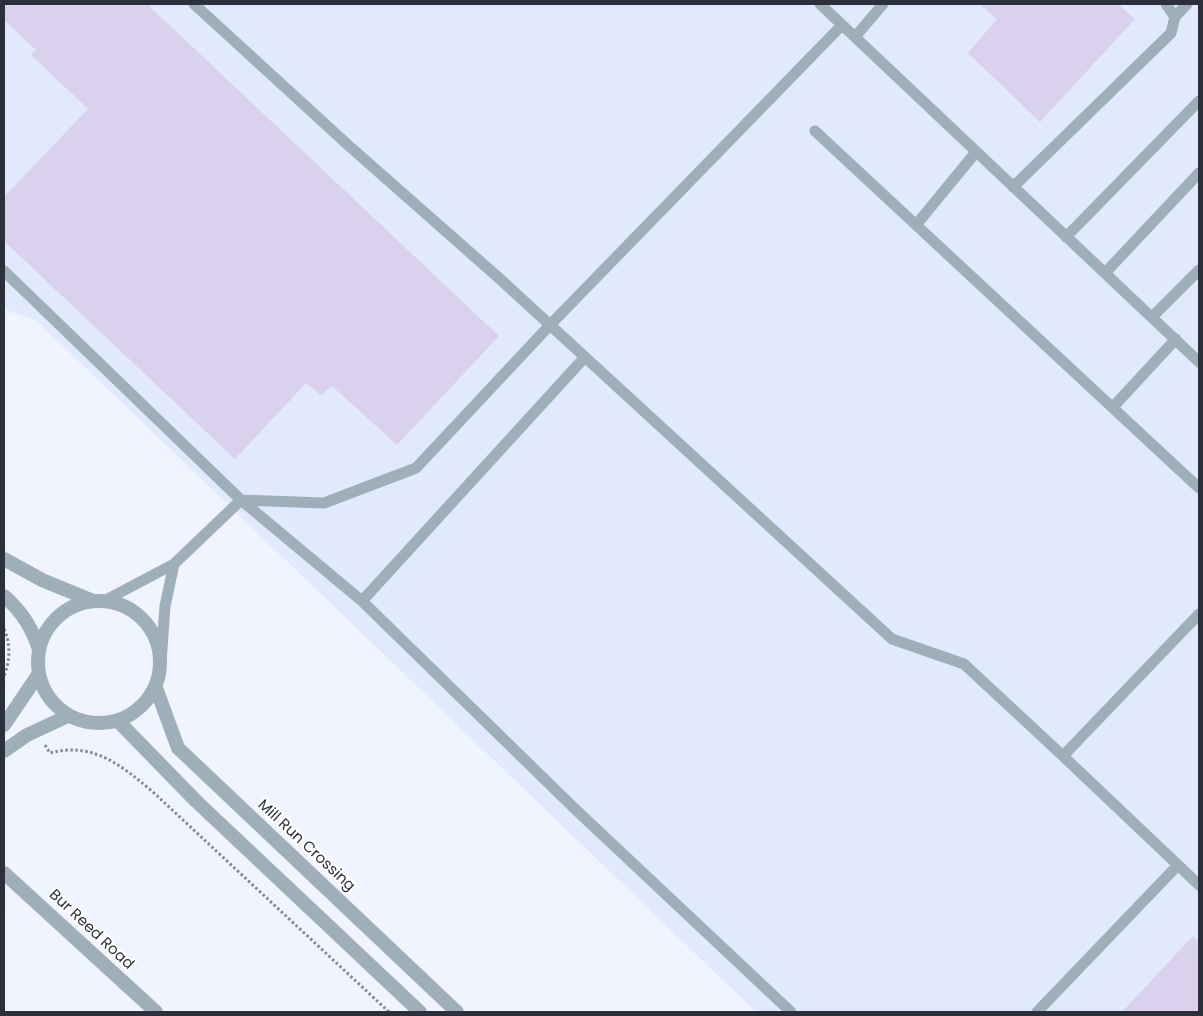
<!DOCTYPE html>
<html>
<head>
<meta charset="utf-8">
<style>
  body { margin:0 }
  #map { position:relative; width:1203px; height:1016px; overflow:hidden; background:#eff4fe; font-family:Poppins,sans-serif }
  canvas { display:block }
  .frame { position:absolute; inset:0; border:5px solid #2c303a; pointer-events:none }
</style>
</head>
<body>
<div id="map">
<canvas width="1203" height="1016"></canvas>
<div class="frame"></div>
</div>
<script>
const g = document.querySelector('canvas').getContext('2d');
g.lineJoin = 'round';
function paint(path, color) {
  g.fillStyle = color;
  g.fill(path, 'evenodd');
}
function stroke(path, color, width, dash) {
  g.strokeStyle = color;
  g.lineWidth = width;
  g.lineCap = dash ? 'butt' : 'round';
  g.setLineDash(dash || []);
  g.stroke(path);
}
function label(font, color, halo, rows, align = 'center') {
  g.font = font + ' Poppins,sans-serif';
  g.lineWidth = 4.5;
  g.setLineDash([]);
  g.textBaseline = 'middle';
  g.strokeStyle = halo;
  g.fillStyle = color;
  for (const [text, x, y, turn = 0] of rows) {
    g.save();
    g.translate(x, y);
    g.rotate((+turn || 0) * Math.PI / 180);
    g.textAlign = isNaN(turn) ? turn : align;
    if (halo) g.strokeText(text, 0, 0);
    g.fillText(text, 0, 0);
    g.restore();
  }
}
const built = new Path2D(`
  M4,4H1199V1012H756L37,321L4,309Z`);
const building = new Path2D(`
  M4,4H147L499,336L397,445L332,386L321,395L306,383L235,459L4,241V197L88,109L31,55L36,50L4,20Z
  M979,4H1118L1135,19L1040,122L968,53L997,19Z
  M1193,936L1199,942V1012H1122Z`);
const path = new Path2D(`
  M4,629C11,644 10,661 4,676
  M45,745L50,753C93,741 122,766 153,792L389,1012`);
const service = new Path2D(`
  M194,4L348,145L500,279L892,639L964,664L1063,756
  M820,4L1199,362
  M1175,17L1187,4
  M855,37L883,4
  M815,131L1199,488
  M1013,187L1171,33L1175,17L1166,4
  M916,225L976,152
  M1066,237L1199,101
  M4,271L241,500L174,564
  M1105,273L1199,173
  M1152,317L1199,270
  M1113,407L1176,339
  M362,601L585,357
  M102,602L174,564L165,606L161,663
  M1199,614L1063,756L1199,885
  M791,1012L574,808L362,601L241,500L324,503L416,468L550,325L842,25
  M1037,1012L1178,865`);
const minor = new Path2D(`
  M4,559L42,580L93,601
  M4,596C22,612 31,626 39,649
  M38 662a61 61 0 1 1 122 0a61 61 0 1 1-122 0Z
  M156,688L178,748L457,1012
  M118,721L196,801L420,1012
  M4,725L38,675
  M4,751L27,735L68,716
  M4,873L156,1012`);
const streetNames = [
  ["Mill Run Crossing",306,846,43],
  ["Bur Reed Road",91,930,43]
];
paint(built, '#e1e9fd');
paint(building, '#dad1ec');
stroke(path, '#848993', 3, [2.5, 2.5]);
stroke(service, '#9eafb9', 11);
stroke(minor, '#9eafb9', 14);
label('15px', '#2c303a', '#fff', streetNames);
</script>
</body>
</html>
